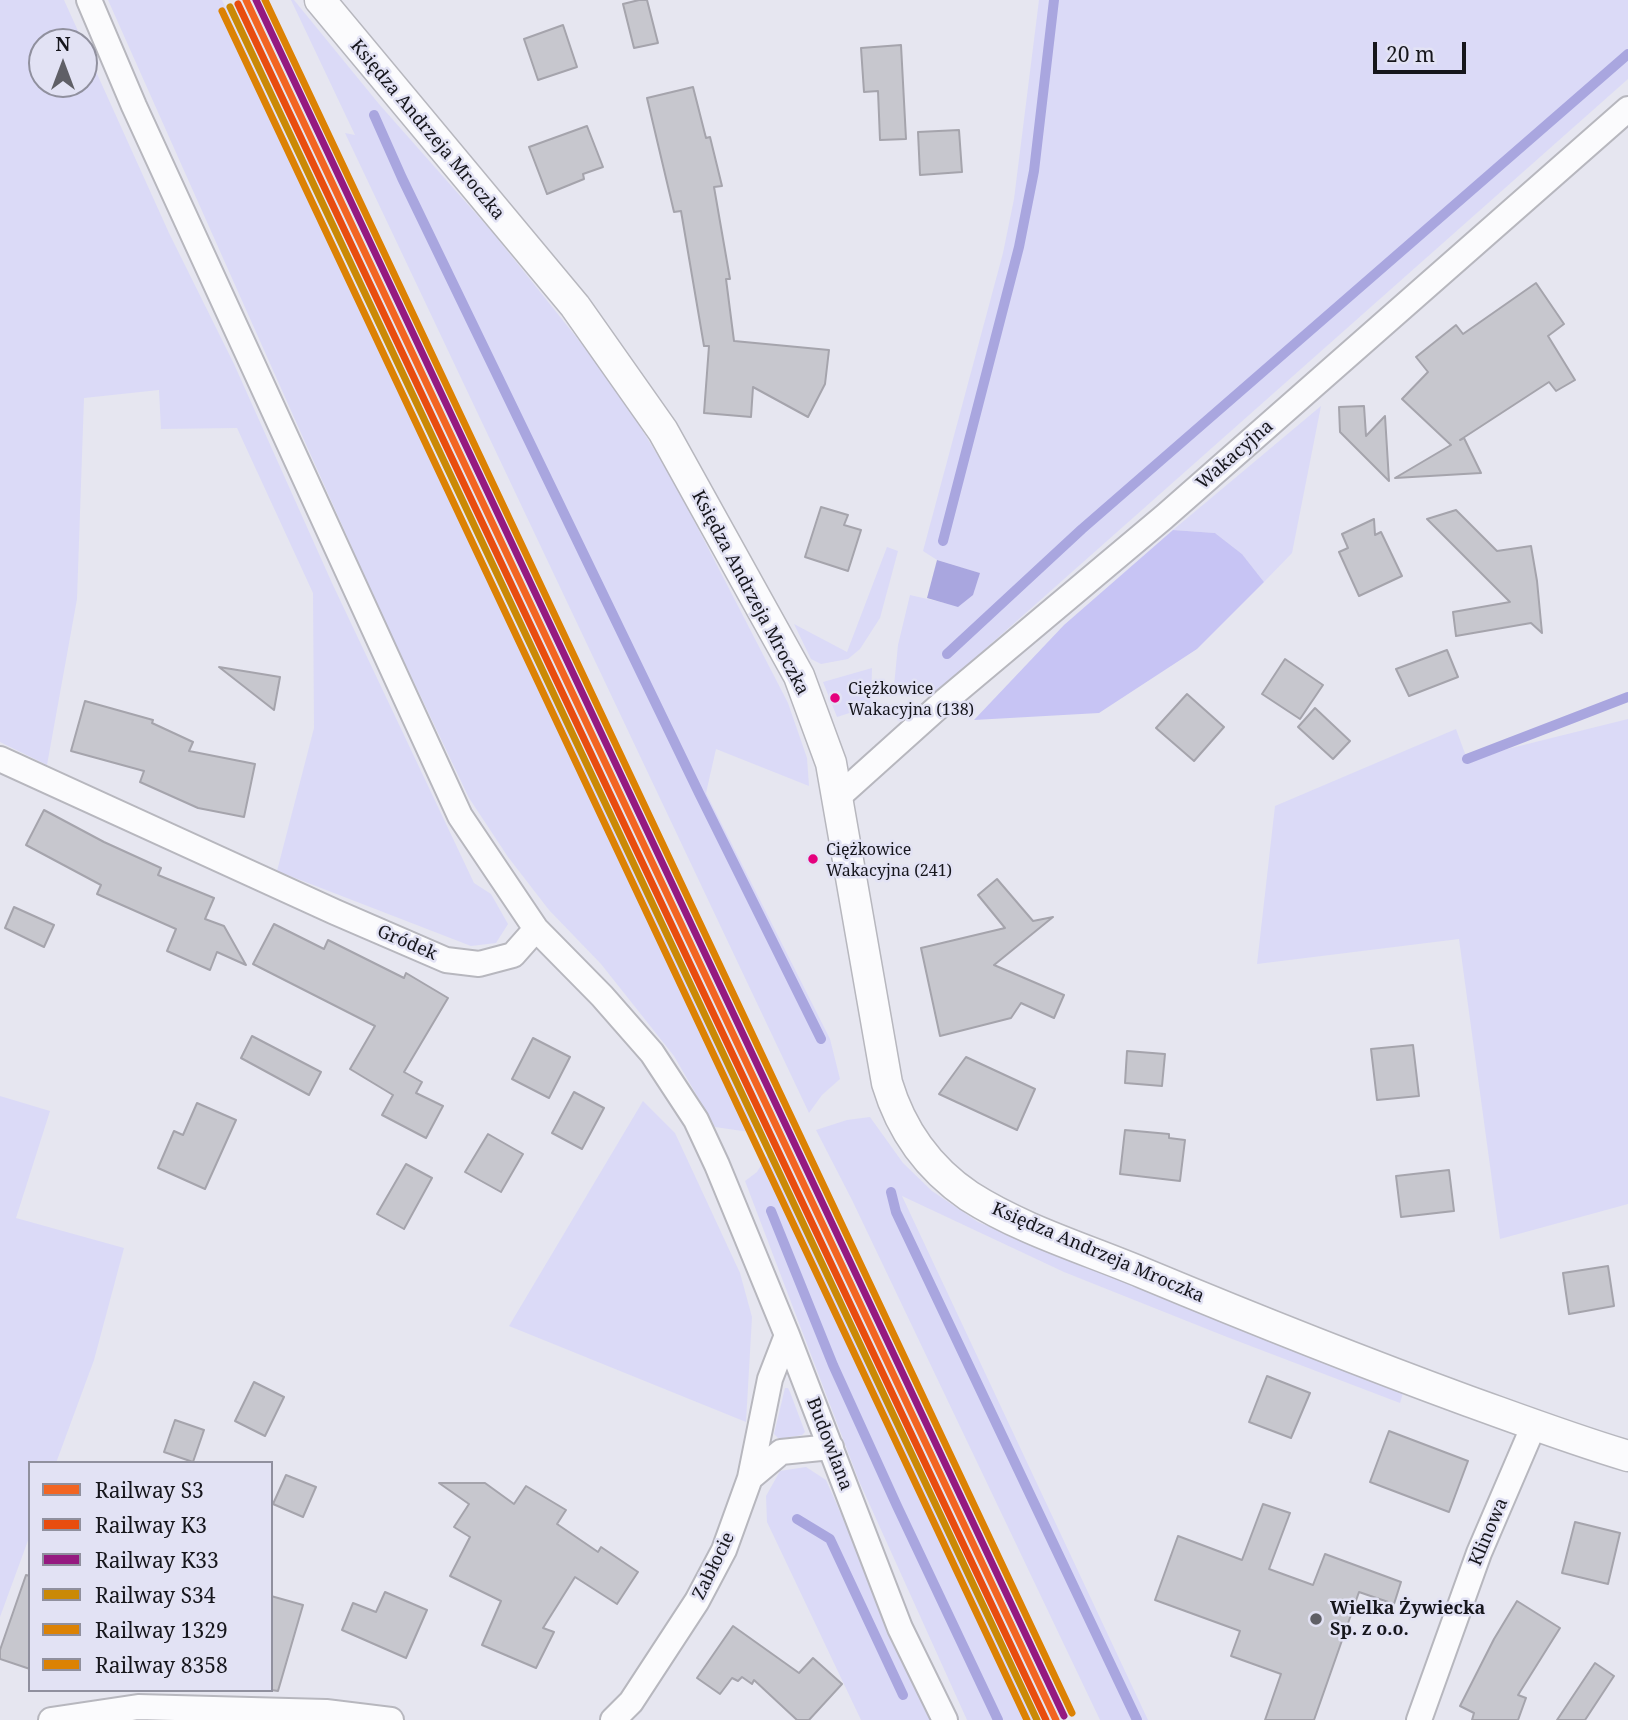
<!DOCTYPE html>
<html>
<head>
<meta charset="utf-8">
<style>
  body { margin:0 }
  #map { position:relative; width:1628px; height:1720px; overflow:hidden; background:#e6e6f0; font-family:"Noto Serif",serif }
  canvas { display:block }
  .legend { position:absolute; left:28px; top:1461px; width:245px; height:231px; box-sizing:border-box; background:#e2e2f4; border:2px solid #90909e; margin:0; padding:9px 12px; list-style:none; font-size:21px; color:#16161c }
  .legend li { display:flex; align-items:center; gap:14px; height:35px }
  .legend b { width:35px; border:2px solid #90909e }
  .north { position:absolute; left:28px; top:28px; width:70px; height:70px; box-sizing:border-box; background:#e2e2f4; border:2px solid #90909e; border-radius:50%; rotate:0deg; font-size:19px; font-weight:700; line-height:28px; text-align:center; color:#16161c }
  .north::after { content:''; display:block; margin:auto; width:24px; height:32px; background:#5f5f66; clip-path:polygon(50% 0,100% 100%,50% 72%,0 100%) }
  .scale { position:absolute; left:1373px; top:42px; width:93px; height:32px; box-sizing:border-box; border:4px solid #16161c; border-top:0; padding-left:9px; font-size:21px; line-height:24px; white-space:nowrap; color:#16161c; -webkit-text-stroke:5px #e2e2f4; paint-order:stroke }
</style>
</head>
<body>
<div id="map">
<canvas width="1628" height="1720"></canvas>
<ul class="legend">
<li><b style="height:9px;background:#f26522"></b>Railway S3</li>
<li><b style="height:9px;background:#e84d0f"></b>Railway K3</li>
<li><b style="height:9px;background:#951a80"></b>Railway K33</li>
<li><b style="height:9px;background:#ca8906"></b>Railway S34</li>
<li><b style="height:9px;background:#dc8204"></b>Railway 1329</li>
<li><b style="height:9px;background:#dc8204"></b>Railway 8358</li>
</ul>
<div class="north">N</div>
<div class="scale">20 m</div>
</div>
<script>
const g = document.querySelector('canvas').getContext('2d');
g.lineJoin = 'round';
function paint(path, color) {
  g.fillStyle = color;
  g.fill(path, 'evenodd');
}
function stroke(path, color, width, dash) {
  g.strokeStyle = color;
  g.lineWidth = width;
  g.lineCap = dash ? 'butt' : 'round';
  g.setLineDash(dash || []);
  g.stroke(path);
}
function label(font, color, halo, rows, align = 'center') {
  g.font = font + ' "Noto Serif",serif';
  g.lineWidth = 5;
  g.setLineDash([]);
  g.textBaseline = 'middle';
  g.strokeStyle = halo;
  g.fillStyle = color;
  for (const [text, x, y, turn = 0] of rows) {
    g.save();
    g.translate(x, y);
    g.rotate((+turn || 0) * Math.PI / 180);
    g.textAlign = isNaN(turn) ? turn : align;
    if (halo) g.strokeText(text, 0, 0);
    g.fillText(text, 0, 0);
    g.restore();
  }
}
const green = new Path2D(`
  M0,0H64L83,42H42V84H84V45L169,233L234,364L332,583L474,883L491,894L508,924L496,943L471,946L277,871L314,728L313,593L237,428L161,429L159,390L84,398L77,599L47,765L0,742Z
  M108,0H222L462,515L763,1134L715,1127L674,1056L601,964L549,910L508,857L469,798L383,617Z
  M291,0H294L379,104L493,233L613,383L673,480L788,703L807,758L809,786L716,749L706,793L830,1039L840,1079L822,1095L809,1113L345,133L355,135Z
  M1039,0H1628V79L931,697L894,686L898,645L910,595L958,606L980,573L937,560L923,551L1003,253L1014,199Z
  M1321,406L1292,553L1264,582L1242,554L1215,533L1173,530Z
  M887,547L898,551L880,618L860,649L848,659L821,664L811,659L794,624L847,652Z
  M872,668L871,706L837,717L823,682Z
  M1628,719V1204L1500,1239L1459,939L1257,964L1275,806L1456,729L1467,759Z
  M0,1096L50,1111L16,1218L124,1248L94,1360L56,1463H30V1535L0,1617Z
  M643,1101L675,1133L740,1273L752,1317L746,1422L509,1326Z
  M870,1117L903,1163L932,1191L978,1222L1403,1393L1400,1403L1227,1337L1064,1272L902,1196L1148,1720H1100L852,1200L816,1130L847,1120Z
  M770,1151L803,1225L1036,1720H967L859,1481L745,1181L757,1172Z
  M785,1388H788L790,1392L805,1432L802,1435L779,1439L774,1434Z
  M806,1467L826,1480L932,1720H861L767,1522L766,1496L780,1471Z`);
const forest = new Path2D(`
  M1173,530L1215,533L1242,554L1264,582L1197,649L1099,713L974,720L1064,625Z`);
const water = new Path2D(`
  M937,560L980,573L973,595L958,607L927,598Z`);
const stream = new Path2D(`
  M374,115L402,178L699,793L821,1039
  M943,541L1019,247L1034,171L1054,0
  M947,654L1082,529L1628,54
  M1467,759L1628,697
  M891,1192L896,1212L1137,1720
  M771,1211L833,1365L897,1506L998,1720
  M797,1519L830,1539L903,1695`);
const building = new Path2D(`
  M639,0H647L658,43L634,48L623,4Z
  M563,25L577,67L538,80L524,39Z
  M901,45L906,139L880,140L878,91L864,92L861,48Z
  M693,87L706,138L710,137L722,186L714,187L730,279H726L734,341L829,350L825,384L808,417L753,387L751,417L704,413L709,346H704L681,211L674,212L647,98Z
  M587,126L603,167L583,174L584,179L547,194L529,147Z
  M959,130L962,172L920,175L918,132Z
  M1536,283L1564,324L1548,336L1575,380L1556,391L1549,382L1460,440L1464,438L1481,473L1395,478L1451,445L1402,399L1428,372L1416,357L1456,325L1463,334Z
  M1364,406L1366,436L1385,416L1389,481L1340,432L1339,407Z
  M821,507L848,515L844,525L861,530L848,571L805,557Z
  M1456,510L1497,551L1531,546L1537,581L1542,633L1531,623L1456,636L1453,612L1510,602L1427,519Z
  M1374,519L1375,535L1381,532L1402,576L1359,596L1339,552L1348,548L1342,534Z
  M1447,650L1458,677L1409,696L1396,669Z
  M1285,659L1323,685L1300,719L1262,694Z
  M219,667L280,677L274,710Z
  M1187,694L1224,727L1194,761L1156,728Z
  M85,701L153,720L152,723L193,742L189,751L255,764L244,817L198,808L140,782L144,771L71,751Z
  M1315,708L1350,741L1333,759L1298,727Z
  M44,810L104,842L161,868L158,875L214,898L205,919L224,926L246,965L217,952L210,970L167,951L176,929L97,894L101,885L26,845Z
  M997,879L1033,921L1053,917L994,965L1064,995L1054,1018L1021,1003L1011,1018L940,1036L921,948L1005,928L978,895Z
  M14,907L54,925L44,947L5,928Z
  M274,924L324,949L328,940L404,978L406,973L448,998L404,1072L422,1082L416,1093L443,1106L426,1138L382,1115L393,1095L350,1069L375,1026L253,964Z
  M252,1036L321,1072L309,1095L241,1058Z
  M533,1038L570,1057L549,1098L512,1079Z
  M1413,1045L1419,1096L1377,1100L1371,1049Z
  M1127,1051L1165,1054L1162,1086L1125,1083Z
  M966,1057L1035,1089L1017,1130L939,1094Z
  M574,1092L604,1108L582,1149L552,1133Z
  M197,1103L236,1120L205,1189L158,1168L174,1131L183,1135Z
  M1125,1130L1169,1134V1138L1185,1140L1180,1181L1120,1174Z
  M488,1134L523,1154L501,1192L465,1172Z
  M406,1164L432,1178L404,1229L377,1214Z
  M1449,1170L1454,1211L1401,1217L1396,1176Z
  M1608,1266L1614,1306L1569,1314L1563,1273Z
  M1267,1376L1310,1393L1291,1438L1249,1422Z
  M254,1382L284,1397L265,1436L235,1421Z
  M175,1420L204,1430L193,1462L164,1452Z
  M1389,1431L1468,1461L1449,1512L1370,1482Z
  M286,1475L316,1487L303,1517L273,1504Z
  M439,1483H485L514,1504L526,1486L566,1510L557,1524L598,1552L601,1547L638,1572L617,1604L575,1577L543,1628L554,1632L536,1668L482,1645L501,1601L450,1576L470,1537L454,1527L469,1504Z
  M1263,1504L1290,1513L1269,1569L1313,1585L1325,1554L1401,1582L1394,1604L1359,1592L1314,1720H1265L1281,1674L1231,1656L1240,1631L1155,1600L1178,1536L1242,1560Z
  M1575,1522L1620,1533L1608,1584L1562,1573Z
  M26,1575L30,1576V1669L0,1659V1650Z
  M385,1592L427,1610L406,1658L342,1630L353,1603L376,1612Z
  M271,1596L303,1605L278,1691L271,1690Z
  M1517,1601L1560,1628L1518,1695L1526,1698L1518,1720H1472L1474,1713L1460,1706L1494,1639Z
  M733,1626L799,1673L813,1658L842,1684L809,1720H797L754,1680L752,1684L742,1677L738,1681L732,1678L720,1694L697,1678Z
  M1595,1663L1614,1676L1585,1720H1557Z`);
const minor = new Path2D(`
  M89,0L134,106L460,816L536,929L602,996L652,1053L696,1120L717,1165L787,1335L900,1628L945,1720
  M0,759L335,912L446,960L479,964L513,955L536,929
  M838,797L946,700L1164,517L1628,109
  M750,1478L770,1379L787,1335
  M51,1720L138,1707L326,1712L391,1720
  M613,1720L631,1702L697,1601L724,1550L750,1478L781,1452L831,1447
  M1419,1720L1479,1553L1534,1425`);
const tertiary = new Path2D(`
  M320,0L575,306L663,431L799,676L831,763L887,1083C901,1130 928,1168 969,1196C1022,1230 1086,1249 1143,1273C1251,1318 1359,1361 1468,1401C1521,1420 1574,1440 1628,1456`);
const rail1 = new Path2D(`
  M246,0L1056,1720`);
const rail2 = new Path2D(`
  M238,4L1046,1720`);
const rail3 = new Path2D(`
  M256,0L1064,1716`);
const rail4 = new Path2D(`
  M230,7L1037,1720`);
const rail5 = new Path2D(`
  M265,0L1072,1713`);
const rail6 = new Path2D(`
  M222,11L1027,1720`);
const markers = [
  [835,698,6,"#e5007d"],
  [813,859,6,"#e5007d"],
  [1316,1619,7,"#5f5f66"]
];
const busNames = [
  ["Ciężkowice",848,689],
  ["Wakacyjna (138)",848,710],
  ["Ciężkowice",826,850],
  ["Wakacyjna (241)",826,871]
];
const streetNames = [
  ["Księdza Andrzeja Mroczka",427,130,50],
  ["Wakacyjna",1235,455,-41],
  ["Księdza Andrzeja Mroczka",750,593,62],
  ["Gródek",407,943,23],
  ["Księdza Andrzeja Mroczka",1098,1253,23],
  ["Budowlana",829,1444,69],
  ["Klinowa",1489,1532,-67],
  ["Zabłocie",714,1566,-64]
];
const poiNames = [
  ["Wielka Żywiecka",1330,1609],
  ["Sp. z o.o.",1330,1630]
];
paint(green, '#dbdaf7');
paint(forest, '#c7c4f4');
paint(water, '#a9a6df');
stroke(stream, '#a9a6df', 10);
paint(building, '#c7c7ce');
stroke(building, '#a5a4ac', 2);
stroke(minor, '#b7b7be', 28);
stroke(tertiary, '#b7b7be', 33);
stroke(minor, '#fbfbfd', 24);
stroke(tertiary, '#fbfbfd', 30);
stroke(rail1, '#f26522', 7);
stroke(rail2, '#e84d0f', 7);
stroke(rail3, '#951a80', 7);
stroke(rail4, '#ca8906', 7);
stroke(rail5, '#dc8204', 7);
stroke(rail6, '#dc8204', 7);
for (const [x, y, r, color] of markers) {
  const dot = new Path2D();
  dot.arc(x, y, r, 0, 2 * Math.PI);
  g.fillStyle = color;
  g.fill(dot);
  stroke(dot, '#e2e2f4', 2.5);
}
label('16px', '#16161c', '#e2e2f4', busNames, 'left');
label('18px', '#16161c', '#e2e2f4', streetNames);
label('bold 18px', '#16161c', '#e2e2f4', poiNames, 'left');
</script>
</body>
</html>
